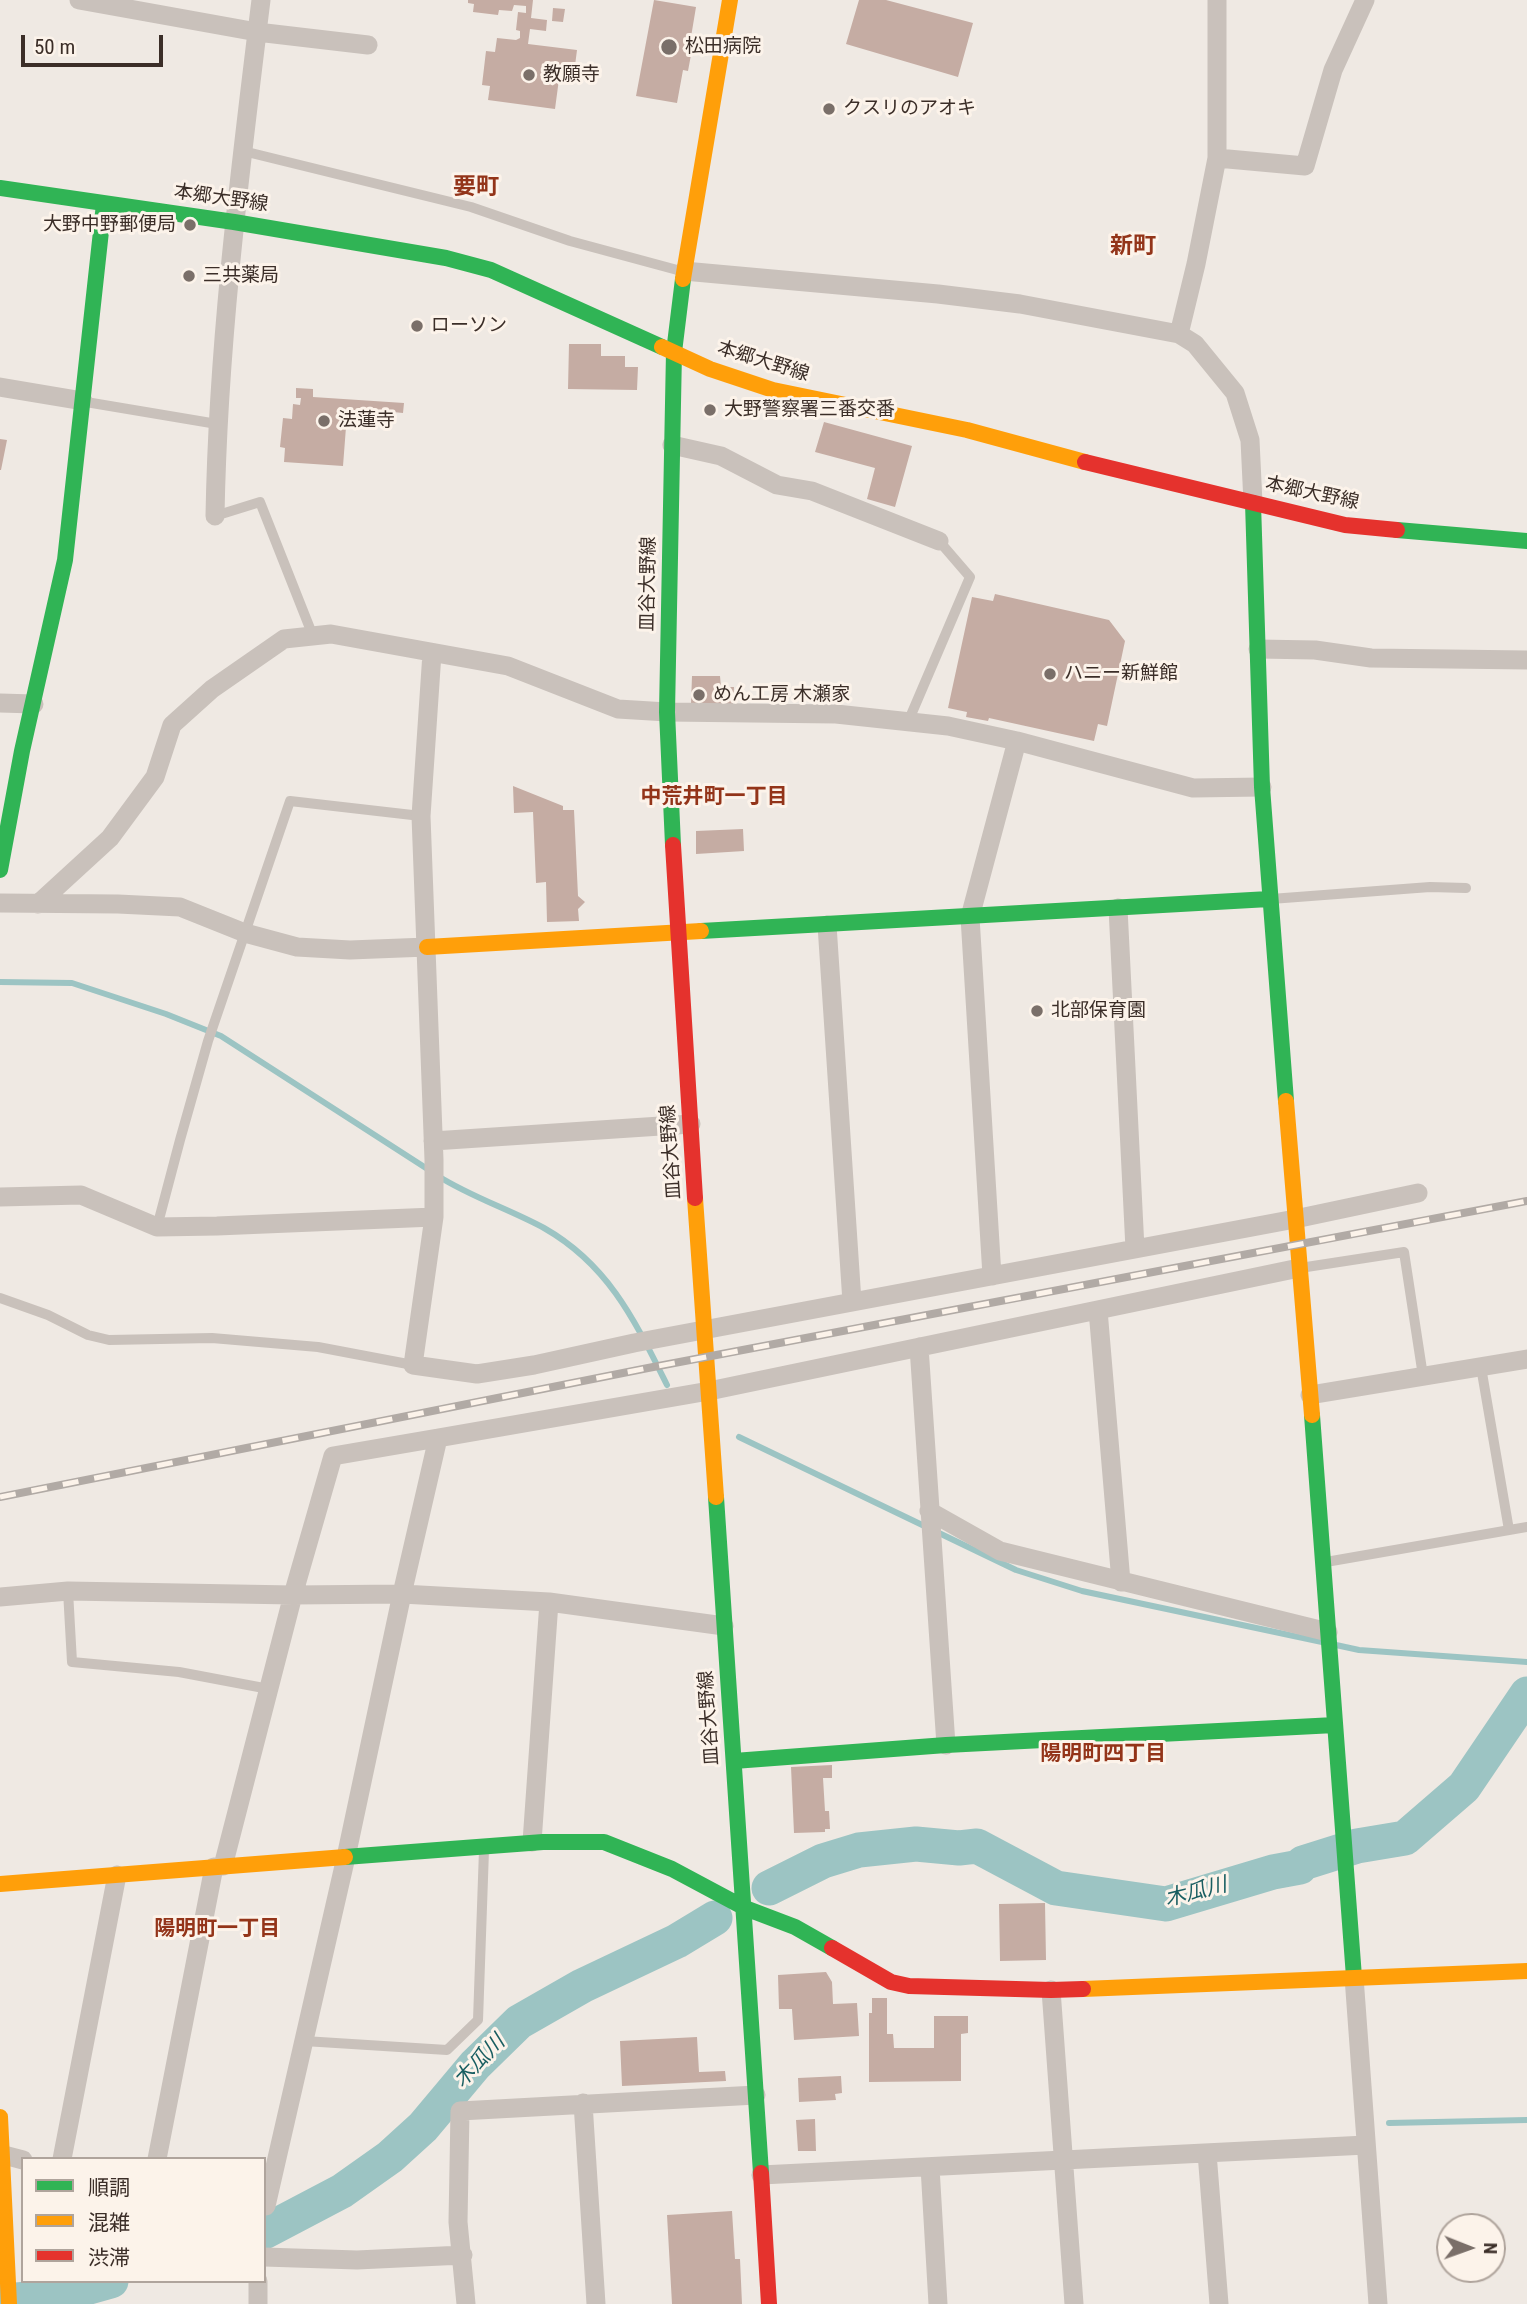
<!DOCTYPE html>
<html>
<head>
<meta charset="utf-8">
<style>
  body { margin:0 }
  #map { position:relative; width:1527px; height:2304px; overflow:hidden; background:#efe9e3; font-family:"Roboto Condensed","Noto Sans JP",sans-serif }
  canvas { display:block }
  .legend { position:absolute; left:21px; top:2157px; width:245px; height:126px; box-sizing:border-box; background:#fcf3ea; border:2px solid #afa49c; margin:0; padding:9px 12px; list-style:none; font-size:21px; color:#3b2e28 }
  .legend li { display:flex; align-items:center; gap:14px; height:35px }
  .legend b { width:35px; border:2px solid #afa49c }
  .north { position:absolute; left:1436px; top:2213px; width:70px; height:70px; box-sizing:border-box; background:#fcf3ea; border:2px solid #afa49c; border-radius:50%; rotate:91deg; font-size:19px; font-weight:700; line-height:28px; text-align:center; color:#3b2e28 }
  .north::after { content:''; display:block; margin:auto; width:24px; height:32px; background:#7a6f69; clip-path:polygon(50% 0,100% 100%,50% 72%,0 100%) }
  .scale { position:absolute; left:21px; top:35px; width:142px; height:32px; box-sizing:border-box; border:4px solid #3b2e28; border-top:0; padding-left:9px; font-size:21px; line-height:24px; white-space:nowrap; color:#3b2e28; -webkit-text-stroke:5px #fcf3ea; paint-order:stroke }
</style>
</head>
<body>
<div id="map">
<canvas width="1527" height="2304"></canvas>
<ul class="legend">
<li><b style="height:9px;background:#30b455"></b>順調</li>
<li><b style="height:9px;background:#ff9f0a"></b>混雑</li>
<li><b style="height:9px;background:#e5322d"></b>渋滞</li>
</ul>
<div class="north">N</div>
<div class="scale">50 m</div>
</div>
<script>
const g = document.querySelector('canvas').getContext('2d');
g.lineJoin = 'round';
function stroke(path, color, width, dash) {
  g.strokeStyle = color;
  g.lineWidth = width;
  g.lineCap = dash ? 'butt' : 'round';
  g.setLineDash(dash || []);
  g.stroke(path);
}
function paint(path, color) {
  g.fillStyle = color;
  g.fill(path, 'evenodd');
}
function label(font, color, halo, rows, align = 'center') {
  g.font = font + ' "Roboto Condensed","Noto Sans JP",sans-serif';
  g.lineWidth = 6;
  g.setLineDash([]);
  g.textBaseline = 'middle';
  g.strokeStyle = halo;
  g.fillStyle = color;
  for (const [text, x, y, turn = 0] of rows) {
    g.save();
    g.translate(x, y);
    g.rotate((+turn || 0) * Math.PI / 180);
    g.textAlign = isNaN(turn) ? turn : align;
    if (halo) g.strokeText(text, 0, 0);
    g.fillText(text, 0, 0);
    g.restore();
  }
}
const stream = new Path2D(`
  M0,982L72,983L166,1014L221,1036L429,1170
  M438,1176C471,1197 509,1209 544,1228C609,1265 635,1321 667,1385
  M739,1437L1016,1570L1082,1591L1322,1642
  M1336,1645L1359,1650L1527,1662
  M1389,2123L1527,2120`);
const river = new Path2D(`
  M769,1888L823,1861L859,1850L916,1844L959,1848L977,1846L1056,1888L1166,1904L1273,1872L1300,1867L1303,1863L1357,1846L1405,1838L1464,1787L1527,1694
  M264,2232L342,2191L390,2157L423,2127L475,2065L519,2022L582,1986L677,1941L715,1918
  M0,2302C16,2299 33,2300 47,2295L53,2297L111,2281`);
const building = new Path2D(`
  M468,0H533L531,18L547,20L546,31L530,29L528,44L577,50L573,81L559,79L555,109L488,100L490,86L482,85L486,51L495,52L497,38L516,40L520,38V31L516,30L518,12L526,13V6L514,5L512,11L499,10L498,15L473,12L474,4L468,3Z
  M654,0L696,7L690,43L693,44L688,71L683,70L677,103L636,96Z
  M859,0H886L973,23L958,77L846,44Z
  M553,8L565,9L563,22L552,21Z
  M569,344H601V356H625V367H638L637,390L568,389Z
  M296,388L313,389V397L404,403L403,413L393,412L392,424L361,421V428L346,427L343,466L284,462L285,448L280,447L283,418L292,419L293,404L300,405L301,398H296Z
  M824,422L912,446L895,507L867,499L875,468L815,452Z
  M0,439L7,440L1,470H0Z
  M995,594L1109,620L1125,641L1107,726L1098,724L1094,741L989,718L988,721L966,717L967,712L948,708L972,597L993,601Z
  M692,676H720L721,687H734L733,705L691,704Z
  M513,786L563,806V810H574L578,896L585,902L578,909L579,921L547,922L546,882L536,883L533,812L514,813Z
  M743,829L744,851L696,854V831Z
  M832,1765V1778H823L825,1811H829L830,1829H825V1832L794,1833L791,1767Z
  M1045,1903L1046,1960L1000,1961L999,1904Z
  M826,1972L832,1982L833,2004L857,2003L859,2036L794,2040L792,2009H779L778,1975Z
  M872,1998H887V2034H893L894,2048H934V2016H968V2033L961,2034V2081L869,2082V2013H872Z
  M697,2037L699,2072L725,2071L726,2081L622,2086L620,2041Z
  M841,2076L842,2093L835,2094L836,2100L799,2102L798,2078Z
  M815,2119L816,2151H798L796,2120Z
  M732,2211L735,2259H740L742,2304H672L667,2215Z`);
const lane = new Path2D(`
  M243,151L471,207L570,241L681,271
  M86,402L217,424
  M215,516L260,502L313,636
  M908,722L970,577L939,541
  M1271,899L1430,887L1466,888
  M157,1227L180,1140L208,1041L290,801L421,816
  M1300,1268L1404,1252L1423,1376
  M0,1298L48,1315L88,1335L109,1340L212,1338L318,1347L413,1365
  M1481,1367L1509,1530
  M1326,1562L1527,1527
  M68,1591L72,1662L179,1672L269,1689
  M304,2041L447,2050L478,2020L484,1850`);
const street = new Path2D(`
  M79,0L257,32L368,45
  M1217,158L1305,166L1333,70L1365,0
  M684,271L938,294L1020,304L1179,334L1195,344L1235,393L1250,440L1253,503
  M1179,334L1196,264L1217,158V0
  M0,387L83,401
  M672,445L721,456L777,485L812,491L939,541
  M215,516C218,343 240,171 261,0
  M1258,649L1315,650L1371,658L1527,660
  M432,653L421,816L434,1160V1217L413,1365L477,1374L534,1365L634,1343L1295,1219L1418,1193
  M0,703L34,704
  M0,903L118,904L180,907L245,933L297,947L350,950L427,947
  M38,904L110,838L155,777L172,725L212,689L284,639L331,634L508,666L618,709L667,712L836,714L948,726L1017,741L1193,788L1262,787
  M1118,908L1135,1249
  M827,925L852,1302
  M433,1141L691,1124
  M0,1197L81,1195L157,1227L217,1226L434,1217
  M992,1276L970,917L1017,741
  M1098,1310L1121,1582
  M919,1347L946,1745
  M1310,1395L1527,1359
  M929,1511L1000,1551L1328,1632
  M0,1597L68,1591L293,1595L402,1594L438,1438L709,1391L1299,1268
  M532,1842L549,1602
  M223,1866L293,1595L333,1456L438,1438
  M1354,1977L1378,2304
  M1051,1990L1074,2304
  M583,2103L596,2304
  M1207,2153L1219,2304
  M0,2154L23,2160
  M62,2159L117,1875
  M157,2159L214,1867
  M930,2167L938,2304
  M761,2175L1366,2145
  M266,2206L346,1857L402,1594L549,1602L724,1626
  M264,2257L357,2260L463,2255
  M258,2304V2281
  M466,2304L458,2222L460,2111L756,2095`);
const fast = new Path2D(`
  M0,188L234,222L446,258L491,270L662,347
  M1253,503L1262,787L1286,1101
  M1397,530L1527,541
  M673,845L667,712L674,352L683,279
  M0,870L22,751L65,560L104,204
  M701,931L1269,899
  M1312,1415L1354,1977
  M716,1497L761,2173
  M734,1761L946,1745L1335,1725
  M345,1857L543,1842H604L672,1869L745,1908L795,1927L832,1948`);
const slow = new Path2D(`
  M683,279L730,0
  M662,347L710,369L773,390L967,430L1085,462
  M427,947L701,931
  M1286,1101L1312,1415
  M695,1198L716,1497
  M0,1884L345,1857
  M1083,1989L1527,1971
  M0,2117L9,2304`);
const jam = new Path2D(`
  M1085,462L1345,525L1397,530
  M673,845L695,1198
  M832,1948L891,1982L909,1986L1051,1990L1083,1989
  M761,2173L769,2304`);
const rail = new Path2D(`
  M0,1497L648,1368L1527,1201`);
const markers = [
  [669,47,9,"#7a6f69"],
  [529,75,7,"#7a6f69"],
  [829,109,7,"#7a6f69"],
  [190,225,7,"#7a6f69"],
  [189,276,7,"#7a6f69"],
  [417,326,7,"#7a6f69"],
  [710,410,7,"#7a6f69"],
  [324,421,7,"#7a6f69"],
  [1050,674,7,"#7a6f69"],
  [699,695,7,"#7a6f69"],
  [1037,1011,7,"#7a6f69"]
];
const poiNames = [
  ["松田病院",685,47],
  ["教願寺",543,75],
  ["クスリのアオキ",843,109],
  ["大野中野郵便局",176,225,"right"],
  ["三共薬局",203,276],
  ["ローソン",431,326],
  ["大野警察署三番交番",724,410],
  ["法蓮寺",338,421],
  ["ハニー新鮮館",1064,674],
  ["めん工房 木瀬家",713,695],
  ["北部保育園",1051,1011]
];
const streetNames = [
  ["本郷大野線",221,199,8],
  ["本郷大野線",763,362,17],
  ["本郷大野線",1312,494,12],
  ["皿谷大野線",649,584,-89],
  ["皿谷大野線",672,1152,-94],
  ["皿谷大野線",710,1718,-94]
];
const neighbourhoodNames = [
  ["中荒井町一丁目",714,798],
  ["陽明町四丁目",1103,1755],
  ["陽明町一丁目",217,1930]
];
const waterNames = [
  ["木瓜川",1196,1893,-14],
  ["木瓜川",480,2062,-46]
];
const quarterNames = [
  ["要町",476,188],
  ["新町",1133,247]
];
stroke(stream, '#9cc4c3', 6);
stroke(river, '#9cc4c3', 35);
paint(building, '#c5aca3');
stroke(lane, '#c9c1bb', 10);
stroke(street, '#c9c1bb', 19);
stroke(fast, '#30b455', 16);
stroke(slow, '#ff9f0a', 16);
stroke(jam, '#e5322d', 16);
stroke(rail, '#b1aaa5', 8);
stroke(rail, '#fcf3ea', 5, [16]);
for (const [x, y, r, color] of markers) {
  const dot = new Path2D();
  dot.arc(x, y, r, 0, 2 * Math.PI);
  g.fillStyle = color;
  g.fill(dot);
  stroke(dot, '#fcf3ea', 2.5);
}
label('19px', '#3b2e28', '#fcf3ea', poiNames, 'left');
label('19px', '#3b2e28', '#fcf3ea', streetNames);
label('bold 21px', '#933419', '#fcf3ea', neighbourhoodNames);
label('italic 21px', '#195e61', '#fcf3ea', waterNames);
label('bold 23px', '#933419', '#fcf3ea', quarterNames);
</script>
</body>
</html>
